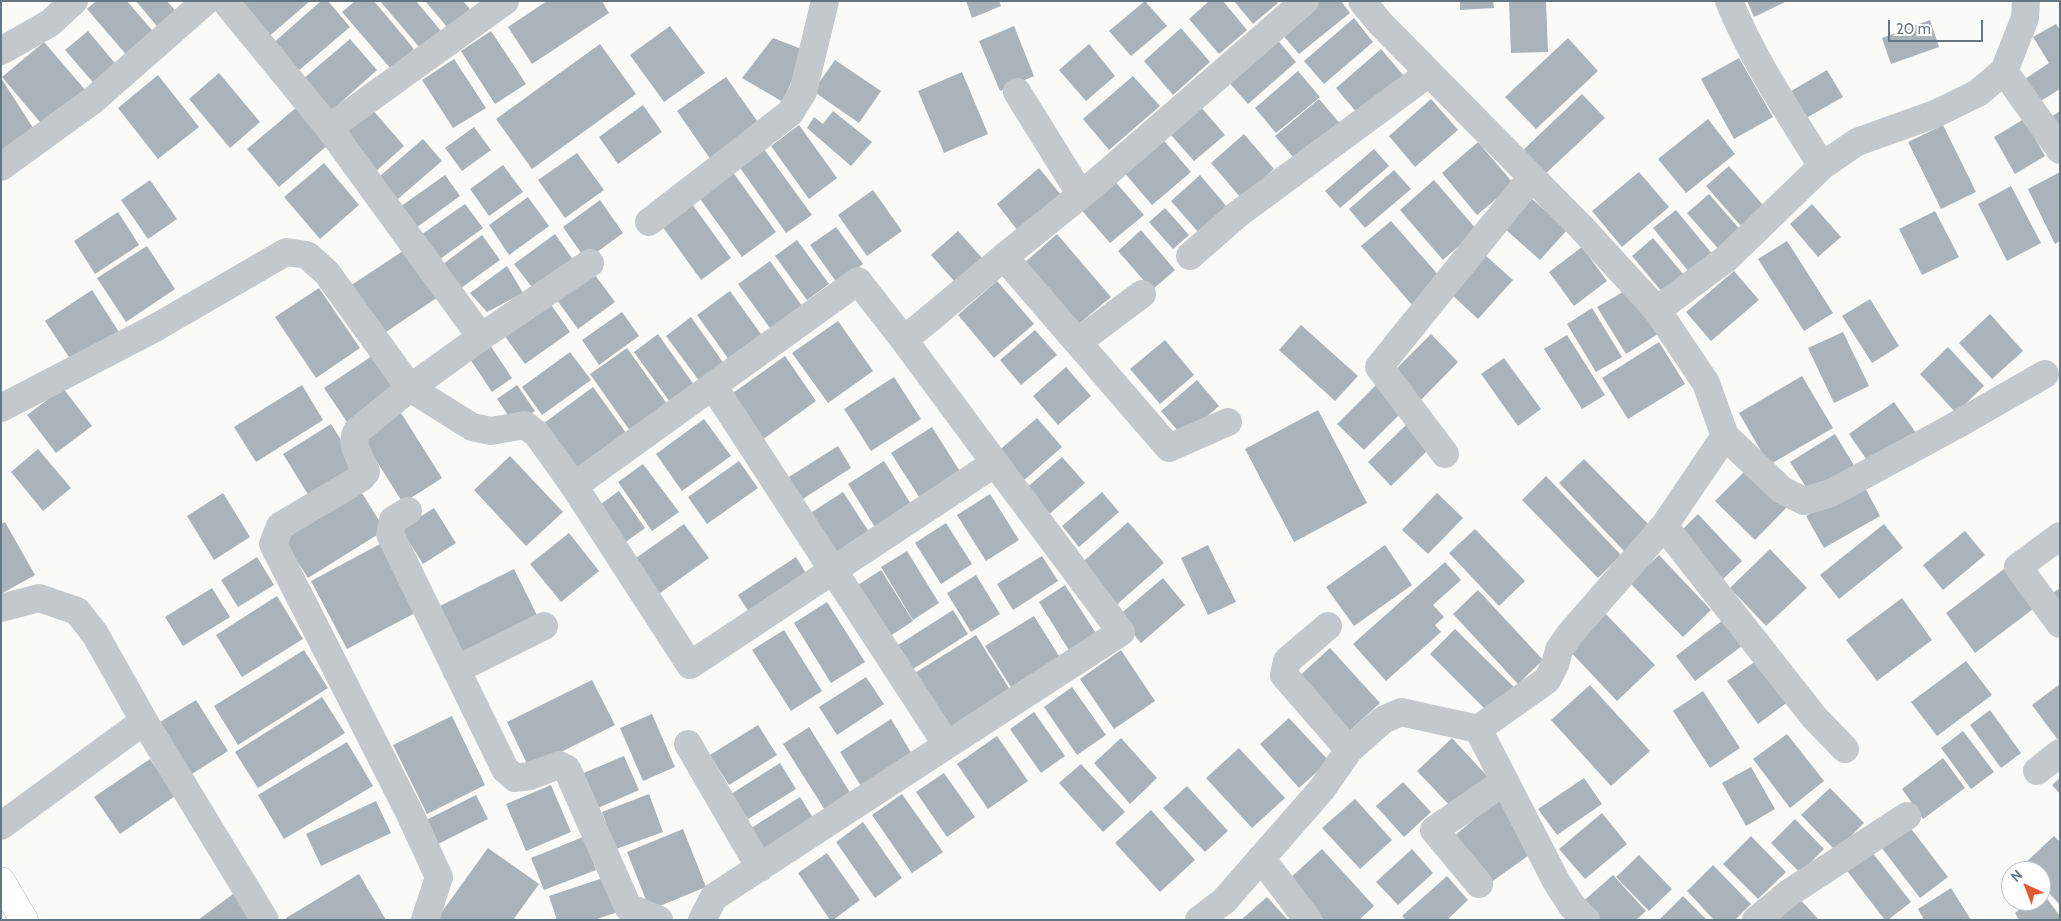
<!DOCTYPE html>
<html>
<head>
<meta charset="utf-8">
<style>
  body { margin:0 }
  #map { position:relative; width:2061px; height:921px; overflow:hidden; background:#fafaf8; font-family:Cabin,sans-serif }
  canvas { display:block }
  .frame { position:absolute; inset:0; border:2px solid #657683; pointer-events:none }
  .north { position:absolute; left:2001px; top:861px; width:50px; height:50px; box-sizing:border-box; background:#fff; border:1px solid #c1c8cd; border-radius:50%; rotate:317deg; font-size:14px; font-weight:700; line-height:20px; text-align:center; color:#657683 }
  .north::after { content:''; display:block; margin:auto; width:18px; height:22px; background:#e4572e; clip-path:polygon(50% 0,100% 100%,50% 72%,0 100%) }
  .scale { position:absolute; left:1888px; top:20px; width:95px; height:22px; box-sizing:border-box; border:2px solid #657683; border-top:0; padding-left:6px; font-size:15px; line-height:18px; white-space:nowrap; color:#657683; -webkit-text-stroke:4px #fff; paint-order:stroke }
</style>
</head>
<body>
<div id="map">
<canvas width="2061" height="921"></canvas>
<div class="frame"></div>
<div class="north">N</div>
<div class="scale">20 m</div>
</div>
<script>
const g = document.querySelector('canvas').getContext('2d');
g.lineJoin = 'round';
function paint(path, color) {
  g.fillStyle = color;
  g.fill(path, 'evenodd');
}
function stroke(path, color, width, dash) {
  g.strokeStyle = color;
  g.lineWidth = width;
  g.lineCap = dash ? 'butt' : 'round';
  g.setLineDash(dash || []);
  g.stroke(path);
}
const building = new Path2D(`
  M96,1H127L157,36L130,59L87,9Z
  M136,1H167L179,15L161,31Z
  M237,1H310L266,39Z
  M321,1H328L350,27L297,72L272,44Z
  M355,1H374L414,49L391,69L342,12Z
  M380,1H416L441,31L420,48Z
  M425,1H463L470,9L448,28Z
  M547,1H602L609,13L532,64L508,27Z
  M966,1H999L1001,6L972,18Z
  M1145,1L1167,26L1131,56L1109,31Z
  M1209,1H1223L1247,30L1219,54L1189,19Z
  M1234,1H1277L1278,3L1253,24Z
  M1320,1H1341L1350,13L1299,54L1281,33Z
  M1460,1H1493L1494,8L1460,10Z
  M1509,1H1546L1548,52L1511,53Z
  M1747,1H1787L1754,17Z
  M1354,18L1373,42L1324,84L1304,61Z
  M1930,20L1939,47L1891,64L1882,38Z
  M2056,24L2060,30V89L2036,104L2022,81L2049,63L2033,37Z
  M670,26L705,73L664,102L630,55Z
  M1014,26L1034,76L1000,91L979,41Z
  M1181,28L1210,62L1173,95L1144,61Z
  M88,31L119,68L97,87L65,50Z
  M491,31L526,84L495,104L461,51Z
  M1275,37L1296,62L1248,104L1226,79Z
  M773,38L804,50L783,102L742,78Z
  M1568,38L1598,71L1536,129L1505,97Z
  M350,39L377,70L331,111L303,79Z
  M44,42L87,92L45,128L2,77Z
  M600,44L636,94L532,169L496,119Z
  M1089,44L1115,76L1086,101L1059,70Z
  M1381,49L1409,82L1364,121L1336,88Z
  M1739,58L1773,117L1734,139L1701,79Z
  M454,59L486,108L453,128L422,80Z
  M835,60L881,91L859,123L813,91Z
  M1827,70L1843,97L1801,121L1786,94Z
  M1298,71L1320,97L1276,133L1255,108Z
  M962,72L988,134L944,153L918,91Z
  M219,73L260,122L230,148L189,99Z
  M158,75L199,127L158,159L118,108Z
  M1133,76L1160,106L1109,150L1083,119Z
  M726,77L760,125L711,160L677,111Z
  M1,78L37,134L1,157Z
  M1582,94L1605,118L1542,177L1520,153Z
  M1194,99L1225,135L1194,161L1163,126Z
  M1319,99L1343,127L1300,165L1275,136Z
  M1431,99L1458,130L1415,167L1389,136Z
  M643,105L662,132L618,164L599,137Z
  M297,107L329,144L279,187L247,149Z
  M371,108L404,146L374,173L340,134Z
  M833,111L872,142L851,166L807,128L814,117L823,124Z
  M2060,111V148L2042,123Z
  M1708,119L1735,154L1686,193L1658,159Z
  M2024,119L2045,156L2015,174L1994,137Z
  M799,125L837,178L809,199L771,146Z
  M1943,125L1976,192L1941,209L1908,142Z
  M474,127L491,150L462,171L445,148Z
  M1244,134L1274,169L1241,198L1211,163Z
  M1161,137L1191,172L1152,205L1122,170Z
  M423,139L442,161L392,204L373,182Z
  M1478,142L1514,184L1477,215L1442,173Z
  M761,145L812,215L786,233L736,162Z
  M1374,149L1389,166L1340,208L1325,191Z
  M577,153L604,190L565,218L538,180Z
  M324,163L359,205L320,239L284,197Z
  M503,165L523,192L489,216L470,189Z
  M1729,166L1770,213L1747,233L1706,186Z
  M1039,168L1065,200L1022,236L997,204Z
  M1394,170L1411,189L1365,228L1349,209Z
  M732,171L776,232L742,257L698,196Z
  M1639,172L1669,207L1622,247L1592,211Z
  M2060,172V241L2055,244L2028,189Z
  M445,175L460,196L413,230L397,209Z
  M1200,175L1228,208L1199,233L1171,201Z
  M1112,178L1144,215L1110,243L1078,206Z
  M150,180L177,219L148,239L121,200Z
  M1434,180L1477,230L1443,260L1400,210Z
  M2011,186L2041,243L2007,261L1978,204Z
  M873,190L902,231L867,256L838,215Z
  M1709,194L1743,233L1721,252L1687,213Z
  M528,197L549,226L509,255L489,225Z
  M1531,198L1567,230L1540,260L1504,228Z
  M600,200L623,233L586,260L563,227Z
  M465,204L483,228L436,262L418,237Z
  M692,204L731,258L701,280L662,226Z
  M1812,204L1841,237L1818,257L1790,224Z
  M1165,208L1189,235L1173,249L1149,222Z
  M1676,210L1718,261L1695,279L1653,228Z
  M1935,211L1959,257L1922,275L1899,229Z
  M118,212L139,245L95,274L74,241Z
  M1391,221L1442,279L1412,305L1361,246Z
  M836,227L863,264L837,283L810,245Z
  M1141,230L1175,270L1152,290L1118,251Z
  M958,231L990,267L963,291L931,255Z
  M555,234L576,264L535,291L514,264Z
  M1057,234L1111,297L1075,327L1022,265Z
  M482,235L500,260L461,288L443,264Z
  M1653,238L1689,281L1668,299L1632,256Z
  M797,240L829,284L807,300L775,256Z
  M1787,241L1833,313L1804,331L1758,259Z
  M147,246L175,289L126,322L97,278Z
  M409,247L441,295L380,336L347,288Z
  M1582,247L1607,281L1574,306L1549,272Z
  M1485,255L1513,280L1478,319L1450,293Z
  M770,261L802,306L770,328L738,284Z
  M507,266L523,293L487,312L470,293Z
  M592,271L615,302L578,329L554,296Z
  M1734,271L1759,300L1711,341L1686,312Z
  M997,281L1034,324L994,358L958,315Z
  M319,288L360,348L316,378L275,317Z
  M1630,288L1658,334L1626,354L1597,307Z
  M92,290L119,332L73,363L45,321Z
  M730,291L763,337L730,361L697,315Z
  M547,299L570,332L525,364L501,331Z
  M1870,299L1899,346L1872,363L1842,316Z
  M1592,308L1622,357L1596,372L1567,324Z
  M622,312L639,336L599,365L582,340Z
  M1990,314L2023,351L1992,379L1959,343Z
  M691,317L727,368L703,386L666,336Z
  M838,321L873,371L828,403L792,353Z
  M1301,325L1358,376L1335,401L1279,350Z
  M1035,330L1057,355L1021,385L1000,360Z
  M1843,332L1869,386L1834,403L1808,348Z
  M658,334L699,392L675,409L634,352Z
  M1431,334L1458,362L1418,403L1389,376Z
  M1567,335L1605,395L1582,409L1544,349Z
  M1165,340L1194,375L1160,404L1130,369Z
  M1659,342L1685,384L1628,419L1602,378Z
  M490,345L512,378L492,392L470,359Z
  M1948,347L1984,386L1956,413L1920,374Z
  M627,348L670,408L633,435L590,374Z
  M570,352L591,380L542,415L522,387Z
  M372,356L395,390L347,422L324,388Z
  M785,356L816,401L762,440L730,395Z
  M1504,358L1541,409L1518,426L1481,374Z
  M1066,367L1091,396L1058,425L1033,396Z
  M1802,376L1833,428L1769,465L1739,413Z
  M894,377L921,419L871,451L844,409Z
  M1197,380L1219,406L1183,437L1161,411Z
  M1378,383L1404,410L1364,450L1337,424Z
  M302,385L323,420L256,462L234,427Z
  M517,385L535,411L515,425L497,399Z
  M593,387L629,437L576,476L540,426Z
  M63,388L92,426L56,453L27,415Z
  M1894,402L1916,433L1871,466L1849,434Z
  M1318,410L1367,503L1294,542L1245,449Z
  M401,413L442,478L403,503L362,438Z
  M1037,418L1062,447L1022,482L996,453Z
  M704,419L731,456L682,491L656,454Z
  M331,424L360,470L312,501L283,454Z
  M1407,424L1430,448L1391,486L1368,462Z
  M932,427L966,481L925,506L891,453Z
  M1835,434L1855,467L1811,495L1790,462Z
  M838,446L851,468L798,502L784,480Z
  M38,449L71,488L43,511L11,472Z
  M510,456L563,512L526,546L474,490Z
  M1062,457L1085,483L1047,516L1025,489Z
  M1584,459L1650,526L1624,551L1559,483Z
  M739,461L758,488L707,524L688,497Z
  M884,461L914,509L878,532L848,484Z
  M643,464L679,512L652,531L618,482Z
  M1750,466L1789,505L1755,540L1715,501Z
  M1546,476L1621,555L1598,578L1522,500Z
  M1863,484L1880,516L1824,548L1806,516Z
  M360,490L385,530L308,578L283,539Z
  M619,491L645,528L620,546L594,509Z
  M843,492L871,535L833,559L806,516Z
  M1102,492L1119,512L1079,547L1062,526Z
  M223,493L250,537L214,560L187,516Z
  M1437,493L1463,518L1428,554L1402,530Z
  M990,494L1019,540L986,561L957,515Z
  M434,508L456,543L423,564L401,529Z
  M1698,514L1742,561L1723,579L1679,533Z
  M5,522L35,575L1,594V524Z
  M1128,522L1164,563L1113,608L1077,567Z
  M946,523L972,564L941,584L915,543Z
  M684,524L709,558L653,598L629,563Z
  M1884,524L1903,548L1839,599L1820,575Z
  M1475,529L1525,581L1499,606L1449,553Z
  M1965,531L1985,555L1943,590L1923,565Z
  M569,533L599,571L561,602L530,564Z
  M380,544L415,613L347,649L311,581Z
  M1208,545L1236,602L1208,615L1181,558Z
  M1385,545L1412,585L1354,626L1326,587Z
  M1770,549L1807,588L1766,626L1730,588Z
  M907,551L939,603L913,620L881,567Z
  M1659,555L1711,610L1683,637L1630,583Z
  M1042,556L1058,581L1013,610L997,584Z
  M257,557L274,585L238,607L221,580Z
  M796,557L812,583L754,620L738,595Z
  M1445,562L1461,580L1433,605L1444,617L1435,625L1441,632L1386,681L1353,644Z
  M514,569L539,619L463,657L438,607Z
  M2004,569L2033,609L1975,653L1946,613Z
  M881,570L913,621L884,640L852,589Z
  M976,575L1000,614L971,632L947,593Z
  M1163,578L1185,605L1141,643L1118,616Z
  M1065,585L1099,638L1072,655L1039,602Z
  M212,588L230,617L183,646L165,617Z
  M2060,588V610L2049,596Z
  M1478,590L1543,660L1518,684L1453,614Z
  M277,596L303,639L242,677L216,635Z
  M1902,598L1932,640L1877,681L1846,640Z
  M827,602L865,662L831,683L794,623Z
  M953,610L968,634L910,671L895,647Z
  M1603,611L1655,665L1617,701L1566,647Z
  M1034,616L1064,664L1016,695L985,646Z
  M1723,620L1742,646L1695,681L1676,656Z
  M1455,629L1518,691L1493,717L1430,654Z
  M784,630L822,691L791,711L752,650Z
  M976,635L1012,693L947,734L910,676Z
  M1330,648L1380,703L1345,735L1295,680Z
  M304,650L328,688L238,745L214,706Z
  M1121,650L1155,701L1114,729L1080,679Z
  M1759,659L1789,701L1758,724L1727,681Z
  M1966,661L1992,695L1937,736L1911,702Z
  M866,677L884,704L837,735L819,707Z
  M592,680L615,725L529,768L507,722Z
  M2060,684V738L2058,740L2032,705Z
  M1590,685L1650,751L1611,786L1551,720Z
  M1072,687L1106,735L1077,755L1044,707Z
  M1703,691L1740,748L1710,768L1673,711Z
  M322,697L345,733L258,788L235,752Z
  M196,700L228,751L184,779L152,727Z
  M1990,710L2021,753L2001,768L1970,725Z
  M1034,712L1065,756L1041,773L1010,729Z
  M652,714L675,767L643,781L620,728Z
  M452,716L485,785L427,814L393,745Z
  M1289,718L1329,761L1299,788L1260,744Z
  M891,719L915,759L864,791L840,752Z
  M758,725L777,755L729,785L710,755Z
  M809,727L851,794L825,810L783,744Z
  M1963,731L1994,772L1971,789L1941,748Z
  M1787,734L1824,781L1790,808L1753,759Z
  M997,736L1028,781L988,809L957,764Z
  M1121,738L1157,778L1130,804L1094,763Z
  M1452,738L1488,777L1453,809L1417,771Z
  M347,742L373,786L284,839L258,795Z
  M1239,748L1285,798L1252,828L1206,778Z
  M624,756L639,790L589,812L574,777Z
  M1943,758L1965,788L1923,819L1902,789Z
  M150,759L175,796L120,834L94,797Z
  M780,763L796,789L748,819L731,794Z
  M1081,764L1125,812L1103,832L1059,783Z
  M1751,767L1775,809L1746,826L1722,783Z
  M944,773L975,817L947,837L916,792Z
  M1584,778L1602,804L1557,835L1538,809Z
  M2060,778V794L2052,785Z
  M1403,782L1431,812L1404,837L1376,806Z
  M551,785L571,832L526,851L506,804Z
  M1187,786L1228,831L1205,852L1163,808Z
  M1830,788L1864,823L1836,851L1801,815Z
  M649,794L663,832L616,849L602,812Z
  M902,794L943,852L912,873L872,815Z
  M476,795L488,819L432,847L420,823Z
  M800,797L815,821L760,855L745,832Z
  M1355,799L1392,840L1360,869L1322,828Z
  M1498,799L1539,848L1490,883L1453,837Z
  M376,801L391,833L321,866L306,834Z
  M1151,810L1195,860L1160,892L1115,843Z
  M1602,813L1627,844L1585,879L1559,849Z
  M1795,819L1824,849L1800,873L1771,843Z
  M863,822L902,878L875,898L836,842Z
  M1906,822L1948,877L1920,898L1878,843Z
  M683,829L706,887L650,910L627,852Z
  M1751,836L1786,872L1758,899L1723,864Z
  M2054,836L2060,842V905L2041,884V871H2029L2023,865Z
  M583,837L596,870L544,890L531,858Z
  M1868,847L1911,902L1888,920H1885L1844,867Z
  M488,848L539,884L513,920H436Z
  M1322,849L1374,906L1359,920H1324L1288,880Z
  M1412,849L1433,873L1398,905L1376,882Z
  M827,853L860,900L833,920H830L798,873Z
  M1639,855L1672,889L1649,911L1616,877Z
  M1713,865L1751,904L1735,920H1714L1687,891Z
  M359,874L386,920H287L286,918Z
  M1613,875L1646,911L1636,920H1592L1579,905Z
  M1447,876L1468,900L1447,920H1406L1402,916Z
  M606,877L618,912L594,920H557L549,896Z
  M1951,888L1971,920H1924L1918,909Z
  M2042,892L2060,916V920H2019L2015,913L2031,901H2041Z
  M233,894L251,920H198Z
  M1683,896L1707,920H1659Z
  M1267,897L1288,920H1241Z
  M1799,898L1819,920H1776Z`);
const minor = new Path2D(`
  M225,1L329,128L481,337L410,388L357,431C349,445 361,458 366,472L361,478L280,526L273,544L409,812L439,877L425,920
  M1362,1L1380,23L1581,227L1657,310L1706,383L1725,436L1664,526L1570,634L1559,650L1555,665L1547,680L1478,729L1556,881L1572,906L1586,920
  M1729,1C1753,60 1789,113 1822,166
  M1,51L50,23L74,1
  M2004,71L2060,150
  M1017,92L1081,195
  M329,128L505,1
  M1,167L92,101L206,1
  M649,222L790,113L803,92L825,1
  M1190,256L1238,214L1429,73
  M1004,257L1093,185L1305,1
  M1657,310L1727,258L1822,166L1857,142L1935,114L1978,93L2004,71L2025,18L2026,1
  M481,337L590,263
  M904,340L995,463L690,665L574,486L858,281L904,340L1004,257L1169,448L1228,422
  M1078,342L1142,294
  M1,408L155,328L286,252L307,255L327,273L410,388L472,427L491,431L525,425L537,434L574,486
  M1725,436L1782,490L1804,501L1831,493L1953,427L2045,374
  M1445,454L1379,367L1532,177
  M408,511L393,520L390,534L505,769L515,778L530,776L559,765L567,769L628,907L659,920
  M1664,526L1814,717L1845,749
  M2060,536L2018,567L2060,624
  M1,608L39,598L77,611L95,634L144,721
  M1328,626L1287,661L1284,675L1349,750
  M456,670L544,626
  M688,744L760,868
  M947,745L1121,632L995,463
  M2037,771L2060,753
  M1,826L144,721L265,920
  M1261,858L1308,920
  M1479,884L1434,830L1505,781
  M702,920L714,897L947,745L713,386
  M1199,920L1224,901L1322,789L1349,750L1383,720L1401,712L1478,729
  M1756,920L1789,893L1907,816`);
const major = new Path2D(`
  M1,881L24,920`);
paint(building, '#aab3b9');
stroke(major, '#b5babe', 29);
stroke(minor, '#c3c8cc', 28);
stroke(major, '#fff', 28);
</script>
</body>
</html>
